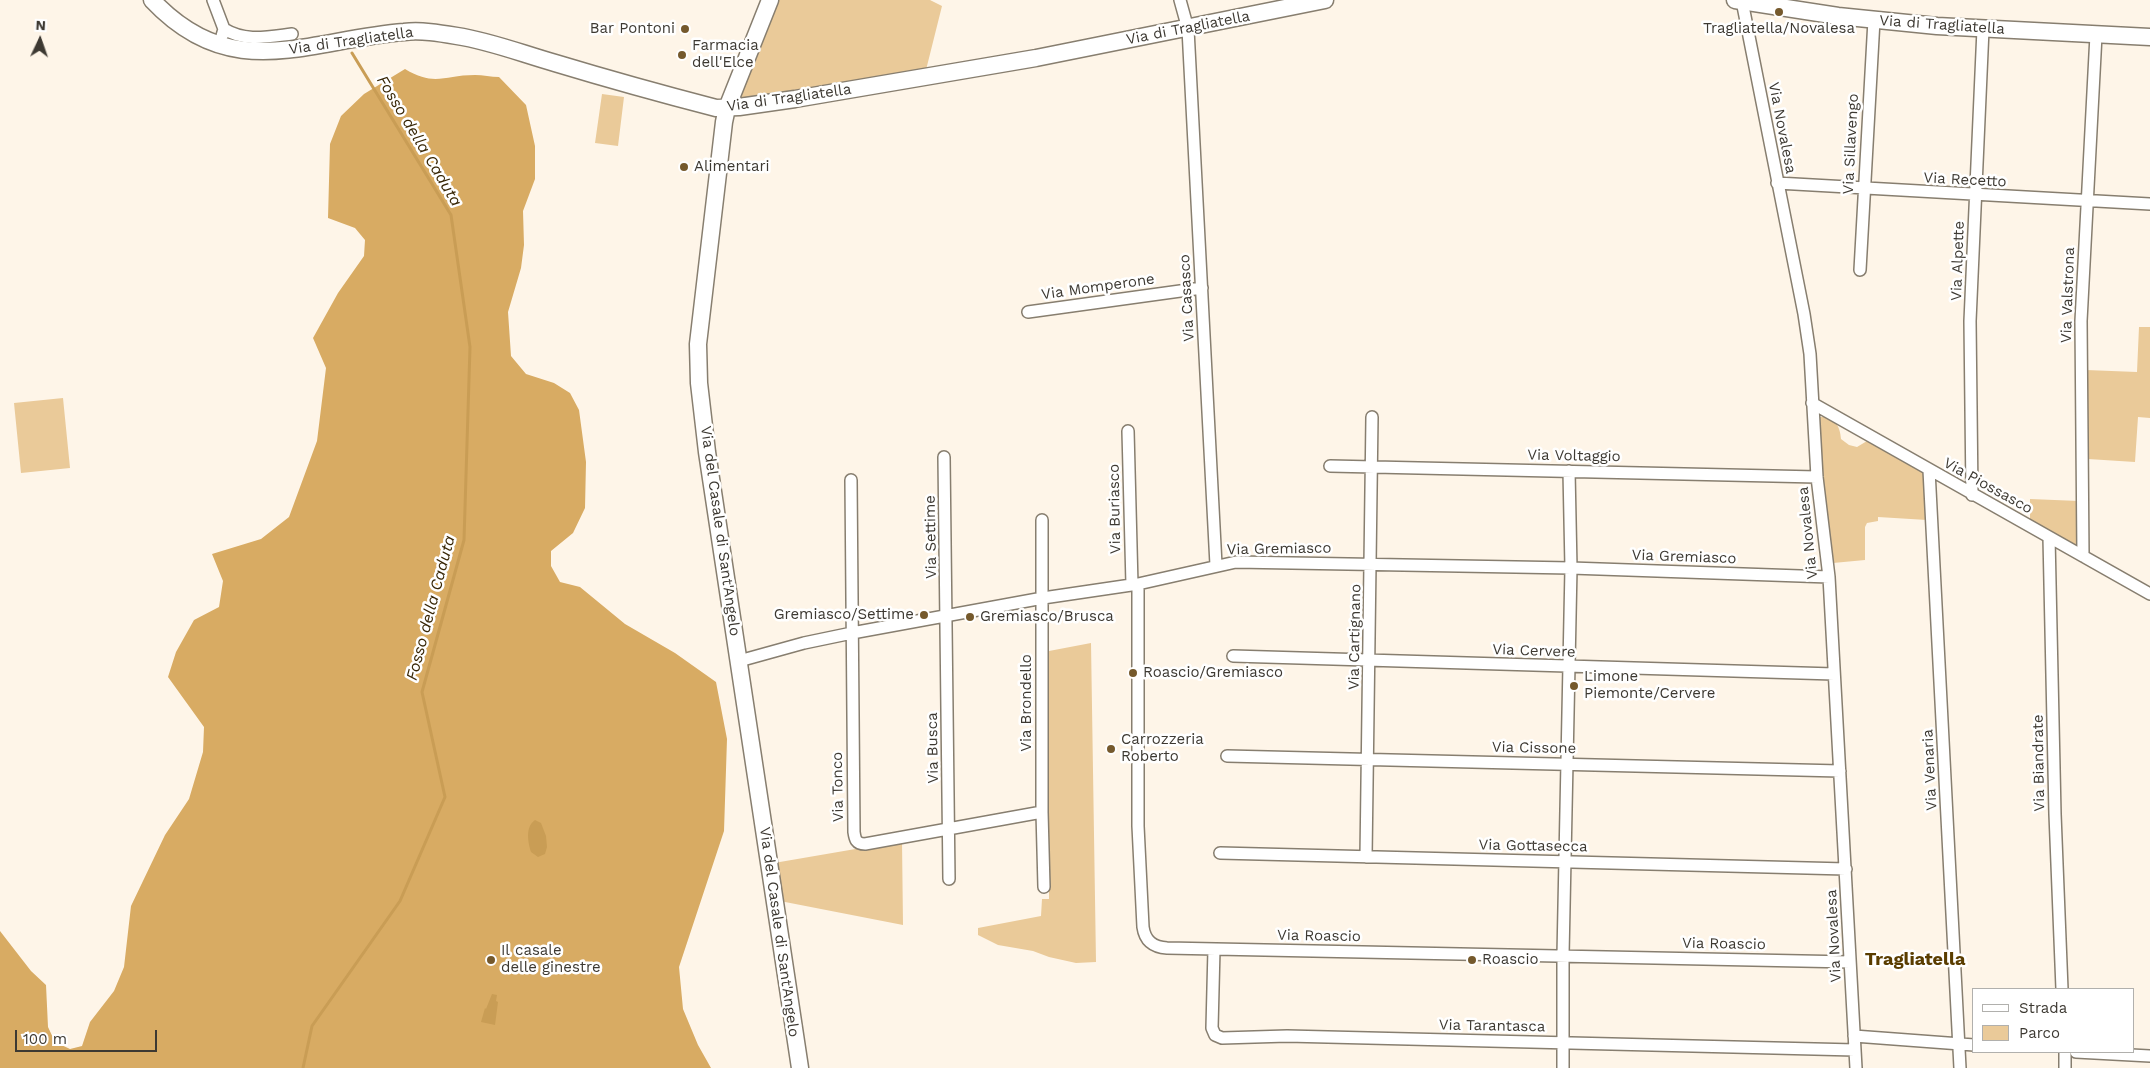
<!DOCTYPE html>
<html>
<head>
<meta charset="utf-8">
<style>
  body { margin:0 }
  #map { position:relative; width:2150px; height:1068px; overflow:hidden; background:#fef5e8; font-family:"Work Sans",sans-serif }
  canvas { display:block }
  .legend { position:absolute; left:1972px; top:988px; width:162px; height:65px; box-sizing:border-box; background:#fff; border:1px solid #b1b0ad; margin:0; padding:6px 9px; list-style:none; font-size:15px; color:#3d3932 }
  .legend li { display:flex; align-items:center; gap:10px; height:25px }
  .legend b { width:25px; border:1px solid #b1b0ad }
  .north { position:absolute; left:15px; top:15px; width:50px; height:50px; -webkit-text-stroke:4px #fff; paint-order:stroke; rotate:3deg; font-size:14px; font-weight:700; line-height:20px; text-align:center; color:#3d3932 }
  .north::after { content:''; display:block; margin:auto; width:18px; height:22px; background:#3d3932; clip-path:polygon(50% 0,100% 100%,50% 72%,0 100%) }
  .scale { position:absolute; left:15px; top:1030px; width:142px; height:22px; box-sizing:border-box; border:2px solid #3d3932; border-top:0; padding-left:6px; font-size:15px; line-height:18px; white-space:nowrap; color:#3d3932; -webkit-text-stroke:4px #fff; paint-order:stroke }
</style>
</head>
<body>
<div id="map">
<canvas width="2150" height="1068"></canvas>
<ul class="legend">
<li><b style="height:6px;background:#fff"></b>Strada</li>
<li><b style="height:14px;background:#eaca99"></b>Parco</li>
</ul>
<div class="north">N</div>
<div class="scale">100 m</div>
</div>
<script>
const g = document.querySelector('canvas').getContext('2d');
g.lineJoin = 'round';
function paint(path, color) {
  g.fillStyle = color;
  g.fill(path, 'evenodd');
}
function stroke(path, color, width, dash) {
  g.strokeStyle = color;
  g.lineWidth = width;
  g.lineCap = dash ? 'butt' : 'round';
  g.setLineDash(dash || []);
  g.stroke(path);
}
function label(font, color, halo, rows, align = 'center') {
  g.font = font + ' "Work Sans",sans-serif';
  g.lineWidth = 5;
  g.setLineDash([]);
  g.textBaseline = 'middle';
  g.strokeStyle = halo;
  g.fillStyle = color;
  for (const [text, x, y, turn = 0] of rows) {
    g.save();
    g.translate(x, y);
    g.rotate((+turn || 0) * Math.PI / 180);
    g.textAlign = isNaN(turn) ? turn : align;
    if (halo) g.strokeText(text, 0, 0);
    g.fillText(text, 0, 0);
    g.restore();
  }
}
const green = new Path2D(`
  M776,0H930L942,6L926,70L741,100L739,98Z
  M602,94L624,97L618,146L595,143Z
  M2139,327H2150V418L2138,417L2135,462L2088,459L2086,370L2137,372Z
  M63,398L70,468L21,473L14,403Z
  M1819,417C1834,416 1840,425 1841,439L1849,445L1857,447L1867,441L1873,443L1923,473L1927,520L1878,517V521L1867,523L1865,527V560L1833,563L1818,429Z
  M2030,499L2079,501L2077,544L2074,545L2030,521Z
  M1091,643L1096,962L1076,963L1049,957L1033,951L998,945L978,935V928L1041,916L1042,899H1049V651Z
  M902,841L903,925L780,901L774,863Z`);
const forest = new Path2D(`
  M405,69C435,87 444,75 475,75C483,75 491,77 499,77L526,105L535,146V179L523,211L524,245L521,268L508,312L511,356L526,374L554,383L570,393L579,410L586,462L585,508L573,533L551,551V566L560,582L580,587L625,624L675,653L716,682L727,739L724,831L679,967L683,1009L698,1045L711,1068H0V931L31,971L46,985L48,1027L55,1042L70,1049L82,1046L90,1022L114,991L124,967L131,906L165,835L189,799L203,752L204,727L168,677L176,652L194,620L219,607L223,581L212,554L261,539L289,517L317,441L326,368L313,338L338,293L364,256L365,240L355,228L328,218L330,144L341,116L364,94Z`);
const water = new Path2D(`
  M535,820L541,823L546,836L547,847L545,854L538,857L531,852C528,842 525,827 535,820Z
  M492,994L497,995L496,1001L498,1002L495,1025L481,1022L485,1008L486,1009Z`);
const stream = new Path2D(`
  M303,1068L312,1026L400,901L445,797L422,692L464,540L470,347L451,215L352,53`);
const street = new Path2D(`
  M213,0L224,29L222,36
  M1180,0L1188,29L1216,565
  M1742,1L1804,314L1810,354L1817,477L1829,577L1856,1068
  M224,29C245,42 267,37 292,34
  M1777,183L2150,204
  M1860,270L1874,20
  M1028,312L1202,288
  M1812,403L2150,594
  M1128,431L1132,585
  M944,457L949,879
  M1330,466L1817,477
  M1929,470L1960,1068
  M851,480L854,832C855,839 856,844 865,844L1042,812
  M1972,495L1970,321L1983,29
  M1042,520V812L1044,887
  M2049,537L2055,814L2062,989
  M2083,556L2081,321L2096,35
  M1138,584V826L1143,927C1145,941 1153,947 1167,948L1850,962
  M1233,656L1834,674
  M739,661L804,643L852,633L1043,598L1138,584L1236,562L1571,568L1829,577
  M1227,756L1840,771
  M1220,853L1846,869
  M1366,857L1372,417
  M1214,949L1212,1028L1215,1035L1222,1038L1287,1036L1855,1050
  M1854,1036L1974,1045
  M2065,1052V1068
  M2076,1052L2150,1056
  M1563,1068V955L1571,568L1569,471`);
const secondary = new Path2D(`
  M152,0C232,85 306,40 404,32C421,30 439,33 457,36C490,41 523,54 555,63C608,79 662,94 716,108L739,107L795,99L1036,58L1325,0
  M770,0L727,108L724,122L698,344L699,383L707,452L800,1068
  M1735,0L1838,16L1937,26L2150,37`);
const markers = [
  [1779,12,5,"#75592c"],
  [685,29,5,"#75592c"],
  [682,55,5,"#75592c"],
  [684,167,5,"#75592c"],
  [924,615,5,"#75592c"],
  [970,617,5,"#75592c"],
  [1133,673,5,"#75592c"],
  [1574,686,5,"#75592c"],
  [1111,749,5,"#75592c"],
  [491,960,5,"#75592c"],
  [1472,960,5,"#75592c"]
];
const streetNames = [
  ["Via di Tragliatella",1942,25,4],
  ["Via di Tragliatella",1188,28,-11],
  ["Via di Tragliatella",351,41,-8],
  ["Via di Tragliatella",789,98,-8],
  ["Via Novalesa",1782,128,79],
  ["Via Sillavengo",1851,144,-87],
  ["Via Recetto",1965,180,3],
  ["Via Alpette",1958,261,-88],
  ["Via Momperone",1098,287,-8],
  ["Via Valstrona",2068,295,-88],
  ["Via Casasco",1187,298,-93],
  ["Via Voltaggio",1574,456,1],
  ["Via Piossasco",1988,486,29],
  ["Via Buriasco",1115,509,-91],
  ["Via del Casale di Sant'Angelo",720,531,82],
  ["Via Novalesa",1808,533,-96],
  ["Via Settime",931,537,-91],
  ["Via Gremiasco",1279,549,-1],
  ["Via Gremiasco",1684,557,2],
  ["Via Cartignano",1355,637,-89],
  ["Via Cervere",1534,651,2],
  ["Via Brondello",1027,703,-90],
  ["Via Busca",933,748,-91],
  ["Via Cissone",1534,748,1],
  ["Via Biandrate",2039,763,-91],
  ["Via Venaria",1930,770,-93],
  ["Via Tonco",838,787,-91],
  ["Via Gottasecca",1533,846,1],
  ["Via del Casale di Sant'Angelo",779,932,82],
  ["Via Roascio",1319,936,1],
  ["Via Novalesa",1834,936,-93],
  ["Via Roascio",1724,944,1],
  ["Via Tarantasca",1492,1026,1]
];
const poiNames = [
  ["Bar Pontoni",675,29,"right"],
  ["Tragliatella/Novalesa",1779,29,"center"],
  ["Farmacia",692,46],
  ["dell'Elce",692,63],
  ["Alimentari",694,167],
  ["Gremiasco/Settime",914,615,"right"],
  ["Gremiasco/Brusca",980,617],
  ["Roascio/Gremiasco",1143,673],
  ["Limone",1584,677],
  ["Piemonte/Cervere",1584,694],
  ["Carrozzeria",1121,740],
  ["Roberto",1121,757],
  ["Il casale",501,951],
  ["delle ginestre",501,968],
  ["Roascio",1482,960]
];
const waterNames = [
  ["Fosso della Caduta",419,141,59],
  ["Fosso della Caduta",431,608,-75]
];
const quarterNames = [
  ["Tragliatella",1915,960]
];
paint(green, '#eaca99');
paint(forest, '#d8ab63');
paint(water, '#c99d55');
stroke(stream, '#c99d55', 3);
stroke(street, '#877e6f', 14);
stroke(secondary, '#877e6f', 19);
stroke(street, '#fff', 11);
stroke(secondary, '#fff', 16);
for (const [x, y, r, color] of markers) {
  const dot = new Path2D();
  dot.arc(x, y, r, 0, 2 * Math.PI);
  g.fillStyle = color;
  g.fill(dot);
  stroke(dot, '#fff', 2);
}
label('15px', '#3d3932', '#fff', streetNames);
label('15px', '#3d3932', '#fff', poiNames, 'left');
label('italic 16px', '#382605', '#fff', waterNames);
label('bold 18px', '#5a3d00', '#fff', quarterNames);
</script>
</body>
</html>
